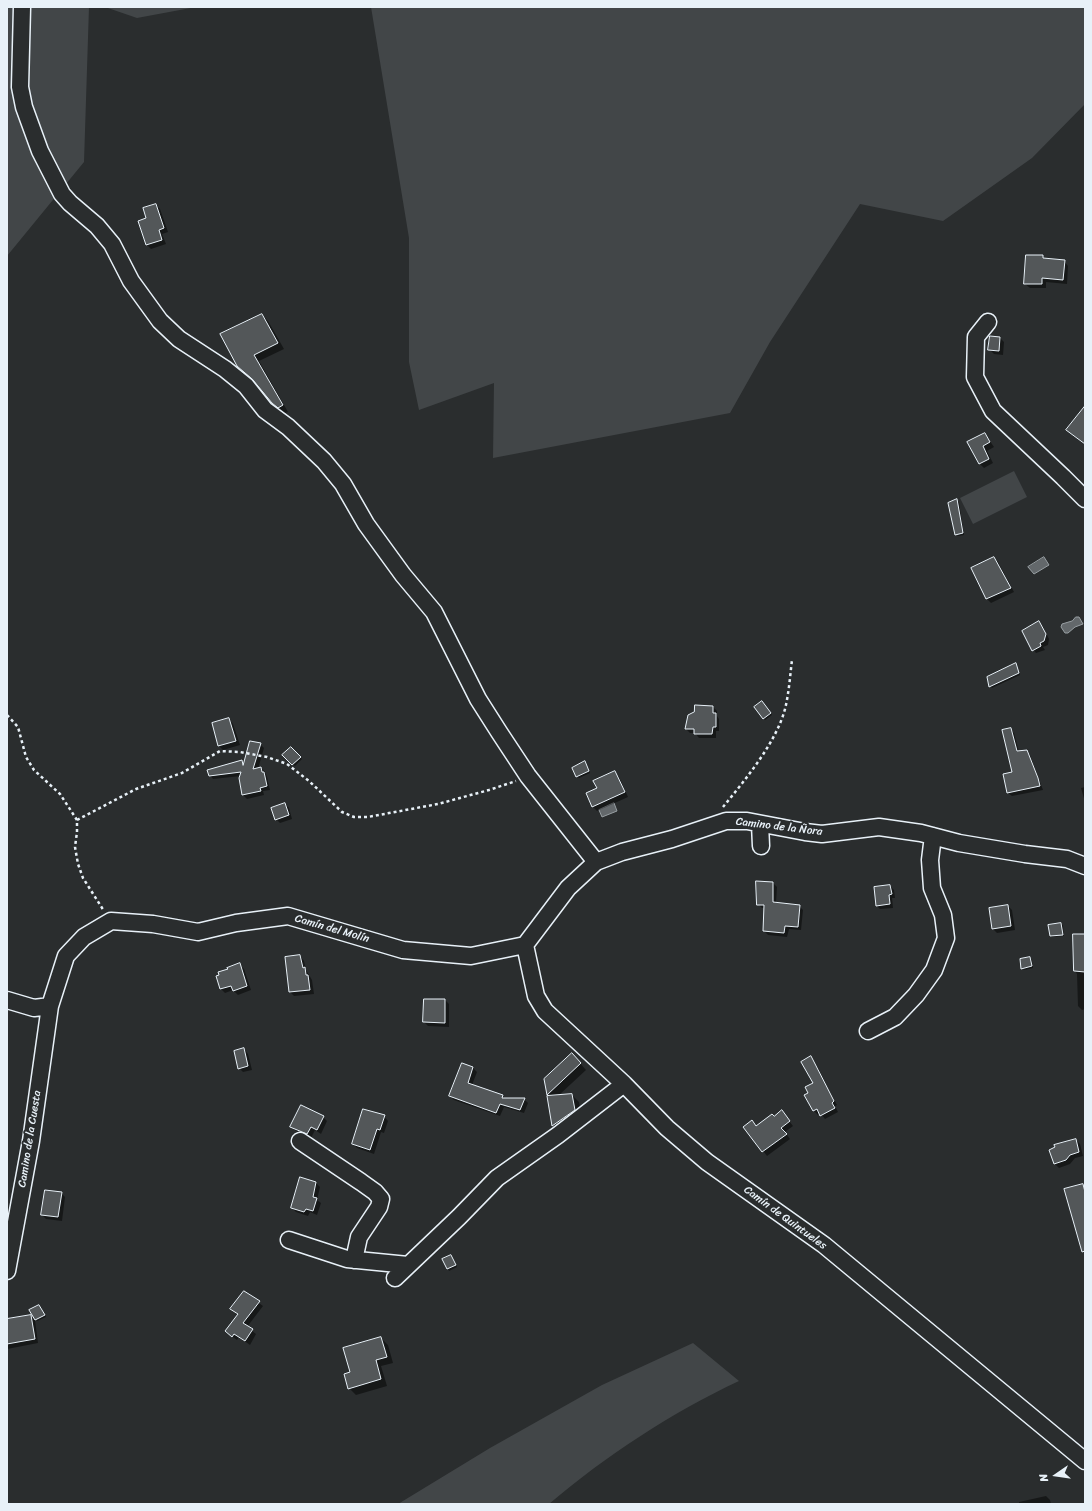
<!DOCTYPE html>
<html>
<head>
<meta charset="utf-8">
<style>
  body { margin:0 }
  #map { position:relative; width:1092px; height:1511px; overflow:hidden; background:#2a2d2e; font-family:Sriracha,sans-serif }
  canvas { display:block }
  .frame { position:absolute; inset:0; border:8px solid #e8f1f8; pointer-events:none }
  .north { position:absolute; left:1036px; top:1455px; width:40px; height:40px; -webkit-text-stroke:3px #2a2d2e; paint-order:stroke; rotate:257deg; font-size:11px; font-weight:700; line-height:16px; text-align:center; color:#e8f1f8 }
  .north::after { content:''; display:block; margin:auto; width:14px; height:18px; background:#e8f1f8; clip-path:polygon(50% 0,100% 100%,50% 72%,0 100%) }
</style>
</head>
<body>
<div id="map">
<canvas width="1092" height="1511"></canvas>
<div class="frame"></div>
<div class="north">N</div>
</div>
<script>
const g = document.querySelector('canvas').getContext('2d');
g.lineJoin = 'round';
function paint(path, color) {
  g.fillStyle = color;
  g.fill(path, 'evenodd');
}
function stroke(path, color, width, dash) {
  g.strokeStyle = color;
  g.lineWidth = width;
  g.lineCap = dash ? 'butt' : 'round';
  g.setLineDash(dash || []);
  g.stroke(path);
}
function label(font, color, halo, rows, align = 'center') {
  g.font = font + ' Sriracha,sans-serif';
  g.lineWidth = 4;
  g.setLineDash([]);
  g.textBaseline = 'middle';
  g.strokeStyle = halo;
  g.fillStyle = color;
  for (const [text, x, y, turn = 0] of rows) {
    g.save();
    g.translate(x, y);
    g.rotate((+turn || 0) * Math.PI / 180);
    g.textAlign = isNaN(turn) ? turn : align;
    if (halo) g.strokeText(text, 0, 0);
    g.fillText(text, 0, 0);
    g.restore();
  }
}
const green = new Path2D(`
  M7,7H89L84,162L7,256Z
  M105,7H196L137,18Z
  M371,7H1085V104L1032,158L943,221L860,204L770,342L730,413L493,458L494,383L419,410L409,362V238Z
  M1014,471L1027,497L973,524L960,498Z
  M693,1343L739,1381C671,1413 607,1455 549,1504H398L490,1448L602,1385Z`);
const water = new Path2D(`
  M1044,557L1049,565L1034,574L1028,567Z
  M1076,617H1079L1083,624L1075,627L1068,633H1065L1061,627L1062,624L1072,621Z
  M614,803L617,811L602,817L599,810Z`);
const shadow = new Path2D(`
  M156,205L160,209L168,232L162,234L166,244L151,249L147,245L139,221L147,219Z
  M1042,256L1046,260L1064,261L1068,266L1067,284L1046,282V288H1030L1025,284Z
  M262,315L268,321L284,349L259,361L288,412L285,413L272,402L256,382L237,366Z
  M991,337L1000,338L1004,342L1003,355L994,354L990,350Z
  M985,434L994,447L987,451L993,463L984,468L979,463Z
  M957,500L959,502L964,535L958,536L956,534Z
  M994,558L998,562L1014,592L991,603L987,599L972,568Z
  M1038,623L1043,627L1049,639L1048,645L1043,647L1045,650L1036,653L1032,648Z
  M1015,665L1020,675L992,688L990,686Z
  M764,704L772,715L765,720L763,718Z
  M713,707L717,711V716L719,719V731H716V738H699L695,733H690L686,729Z
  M229,719L233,724L240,745L223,750L219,746L213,723Z
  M1010,729L1014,733L1019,752L1027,751L1030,755L1043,790L1012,796L1008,793L1013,773Z
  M260,744L264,748L258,769L261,768L265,772L267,777L270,790L263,791L264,795L247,799L243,795L240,778L241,776L213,779L210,775L241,762L244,765Z
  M291,748L302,759L295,766L284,755Z
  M586,764L590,773L579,778L577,776Z
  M615,772L619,777L628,797L597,811L593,807L587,794L599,789Z
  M1085,787V802L1081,788Z
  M285,804L289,808L292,819L280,823L276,819Z
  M773,883L777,887L776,903L799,906L803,910L801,930L789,929L787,937L768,935L764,931L765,908H762L758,904Z
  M890,886L894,890L895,898H892L893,908L880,909L877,906Z
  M1008,906L1012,910L1015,930L997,933L993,929L990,909Z
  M1061,924L1063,925L1064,936L1052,937L1050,936Z
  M1085,935V1009L1082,1010L1078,1006L1077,974L1075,971Z
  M300,956L304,961L306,970L312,980L314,994L294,996L290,992L286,958Z
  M1030,958L1032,960L1033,968L1024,970L1022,969Z
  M240,965L244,969L251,990L238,995L233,990L225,993L221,989Z
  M425,1000H445L449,1004V1027L428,1026L424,1022Z
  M244,1049L248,1054L252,1070L243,1072L239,1068Z
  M572,1054L586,1070L558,1096L572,1095L579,1102L581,1116L561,1132L554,1126L548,1097H550L548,1094L545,1079Z
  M811,1058L820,1071L819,1072L837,1105L835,1106L838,1112L825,1119L820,1113L818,1115L814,1111L806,1096L810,1094L814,1084Z
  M462,1064L473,1068L477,1072L472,1085L503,1096L505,1099H524L528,1103L524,1113L504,1107L500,1116L454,1100L450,1096Z
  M782,1112L793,1126L785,1132L790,1139L767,1156L745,1127L752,1122L757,1126L774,1117Z
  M384,1116L388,1121L384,1133L381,1132L374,1154L357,1148L353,1144Z
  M323,1117L327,1121L321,1134L315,1130L311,1138L296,1131L291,1127Z
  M1076,1140L1080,1144L1083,1156L1075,1158L1070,1164L1059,1168L1055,1164L1050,1150Z
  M301,1179L316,1183L320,1187L317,1200L321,1203L317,1215L310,1212L308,1216L296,1212L292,1208Z
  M61,1193L65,1197L62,1221L46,1219L42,1215Z
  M452,1258L457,1267L449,1271L444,1259Z
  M244,1292L263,1306L247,1327L256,1334L250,1345L239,1337L237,1340L230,1335L238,1315L232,1309Z
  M45,1315L46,1317L37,1321V1320Z
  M30,1316L35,1320L38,1343L7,1349V1332Z
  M381,1338L388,1345L393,1363L381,1366L387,1386L356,1395L349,1388L351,1373Z
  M1046,1496L1050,1500L1051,1504H1019V1502Z`);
const building = new Path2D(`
  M156,204L164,228L159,230L162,240L146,245L138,221L146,218L143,208Z
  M1026,255H1043V258L1065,260L1063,280L1042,278V284H1024Z
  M262,314L278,343L254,355L283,405L278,408L272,403L252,379L237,366L220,334Z
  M990,336L1000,337L999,351L988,350Z
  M1085,406V444L1066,430Z
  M985,433L990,442L983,446L989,459L979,464L967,442Z
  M957,499L963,533L955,535L948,503Z
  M994,557L1011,588L986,599L971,568Z
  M1039,621L1046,634L1044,641L1040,643L1041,646L1032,651L1022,631Z
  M1016,663L1019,673L989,687L987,677Z
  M762,701L771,713L763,719L754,707Z
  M695,705L713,706V713H716V727H713L712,734H694V729H685L688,715L694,712Z
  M229,718L236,741L218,746L212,723Z
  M1011,728L1017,751L1027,750L1038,778L1040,786L1007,793L1003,774L1012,772L1002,730Z
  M250,741L261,743L253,769L261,767L262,772H264L267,786L260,788L261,791L242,795L239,778L241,772L209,776L207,770L242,760L243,765Z
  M291,747L301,757L292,765L282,755Z
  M585,761L589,771L576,777L572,768Z
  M615,771L625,792L592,807L586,793L597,788L593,781Z
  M285,803L289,815L275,820L271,808Z
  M756,881L773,882V902L800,905L798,927L785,926L784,933L763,931L764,905H757Z
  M890,885L892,894L889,895L890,904L876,906L874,887Z
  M1008,905L1011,926L992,929L989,908Z
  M1061,923L1063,935L1050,936L1048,925Z
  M1073,934H1085V972L1074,971Z
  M300,955L303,968L305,967L306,975H308L310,990L289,992L285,957Z
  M1030,957L1032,966L1021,969L1020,959Z
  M240,963L247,986L233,991L231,986L220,989L216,976L219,975L218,972L228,969L227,968Z
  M424,999H445V1023L423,1022Z
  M244,1048L248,1066L238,1069L234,1051Z
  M572,1053L581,1063L547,1095L544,1079Z
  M811,1056L834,1101L832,1103L835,1108L820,1116L817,1109L813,1111L804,1095L808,1093L805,1087L813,1083L801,1062Z
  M462,1063L473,1067L468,1083L503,1095L502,1098H525L520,1110L500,1104L496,1113L449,1096Z
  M572,1094L575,1110L552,1126L547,1096Z
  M301,1105L324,1116L317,1130L311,1127L307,1134L290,1127Z
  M363,1109L385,1115L380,1130L377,1129L370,1150L352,1144Z
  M782,1110L790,1121L781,1128L787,1134L762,1152L743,1127L752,1120L756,1126L772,1114L774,1116Z
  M1076,1139L1079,1152L1070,1155L1066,1160L1054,1164L1049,1150L1055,1147L1054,1145Z
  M300,1177L316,1182L313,1197L317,1198L313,1211L306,1209L304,1212L291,1208Z
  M1083,1184L1085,1192V1251L1082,1252L1064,1189Z
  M45,1190L62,1192L58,1217L41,1215Z
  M451,1255L456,1265L447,1269L442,1259Z
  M244,1291L260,1301L243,1323L253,1329L245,1341L234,1334L232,1337L225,1331L238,1314L230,1309Z
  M39,1305L45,1315L35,1320L29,1310Z
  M31,1315L35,1339L7,1344V1319Z
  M381,1337L387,1357L376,1360L381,1379L348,1389L344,1374L350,1372L343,1348Z`);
const path = new Path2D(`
  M7,715L18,727L26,757L34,770L60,794L77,820V832L75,847L78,864L83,878L104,911
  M723,807C745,780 776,743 785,709C789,693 790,676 792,660
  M77,820L136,789L182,773L220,751L240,752L267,757L287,764L309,781L342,812L354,817H368L438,804L489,790L516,781`);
const minor = new Path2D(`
  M22,7L20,87L24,107L40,151L62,194L70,203L97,226L112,244L131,281L160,321L179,339L225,369L246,386L265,410L288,427L324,461L343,484L366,524L403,575L434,612L478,699L499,732L528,776L596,862
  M988,322L976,337L975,377L993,411L1063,477L1085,499
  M760,824L761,846
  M525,945L536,996L545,1011L624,1084L667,1128L707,1162L824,1245L1085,1461
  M7,1000L34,1008L50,1006L66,956L84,937L111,921L153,924L198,932L236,923L288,916L403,950L471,956L525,945L568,888L596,862L622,852L672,839L726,821H747L805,832L822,834L879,827L921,833L959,843L1025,854L1067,859L1085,866
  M868,1031L895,1017L916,995L934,970L946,938L943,915L932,888L930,860L933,836
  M300,1141L361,1182L375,1192L381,1199L379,1207L359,1237L354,1260
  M289,1240L347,1259L408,1265
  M7,1271L31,1141L50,1006
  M395,1278L459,1217L497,1178L558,1135L624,1084`);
const streetNames = [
  ["Camino de la Ñora",779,827,7],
  ["Camín del Molín",332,929,16],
  ["Camino de la Cuesta",30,1139,-81],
  ["Camín de Quintueles",785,1218,36]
];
paint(green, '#424648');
paint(water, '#63686b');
stroke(water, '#989fa3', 1);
paint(shadow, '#0007');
paint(building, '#535759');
stroke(building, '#e8f1f8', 1);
stroke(minor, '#e8f1f8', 19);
stroke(path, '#e8f1f8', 2.5, [3, 3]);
stroke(minor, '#2a2d2e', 16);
label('11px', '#e8f1f8', '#2a2d2e', streetNames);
</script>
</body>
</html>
